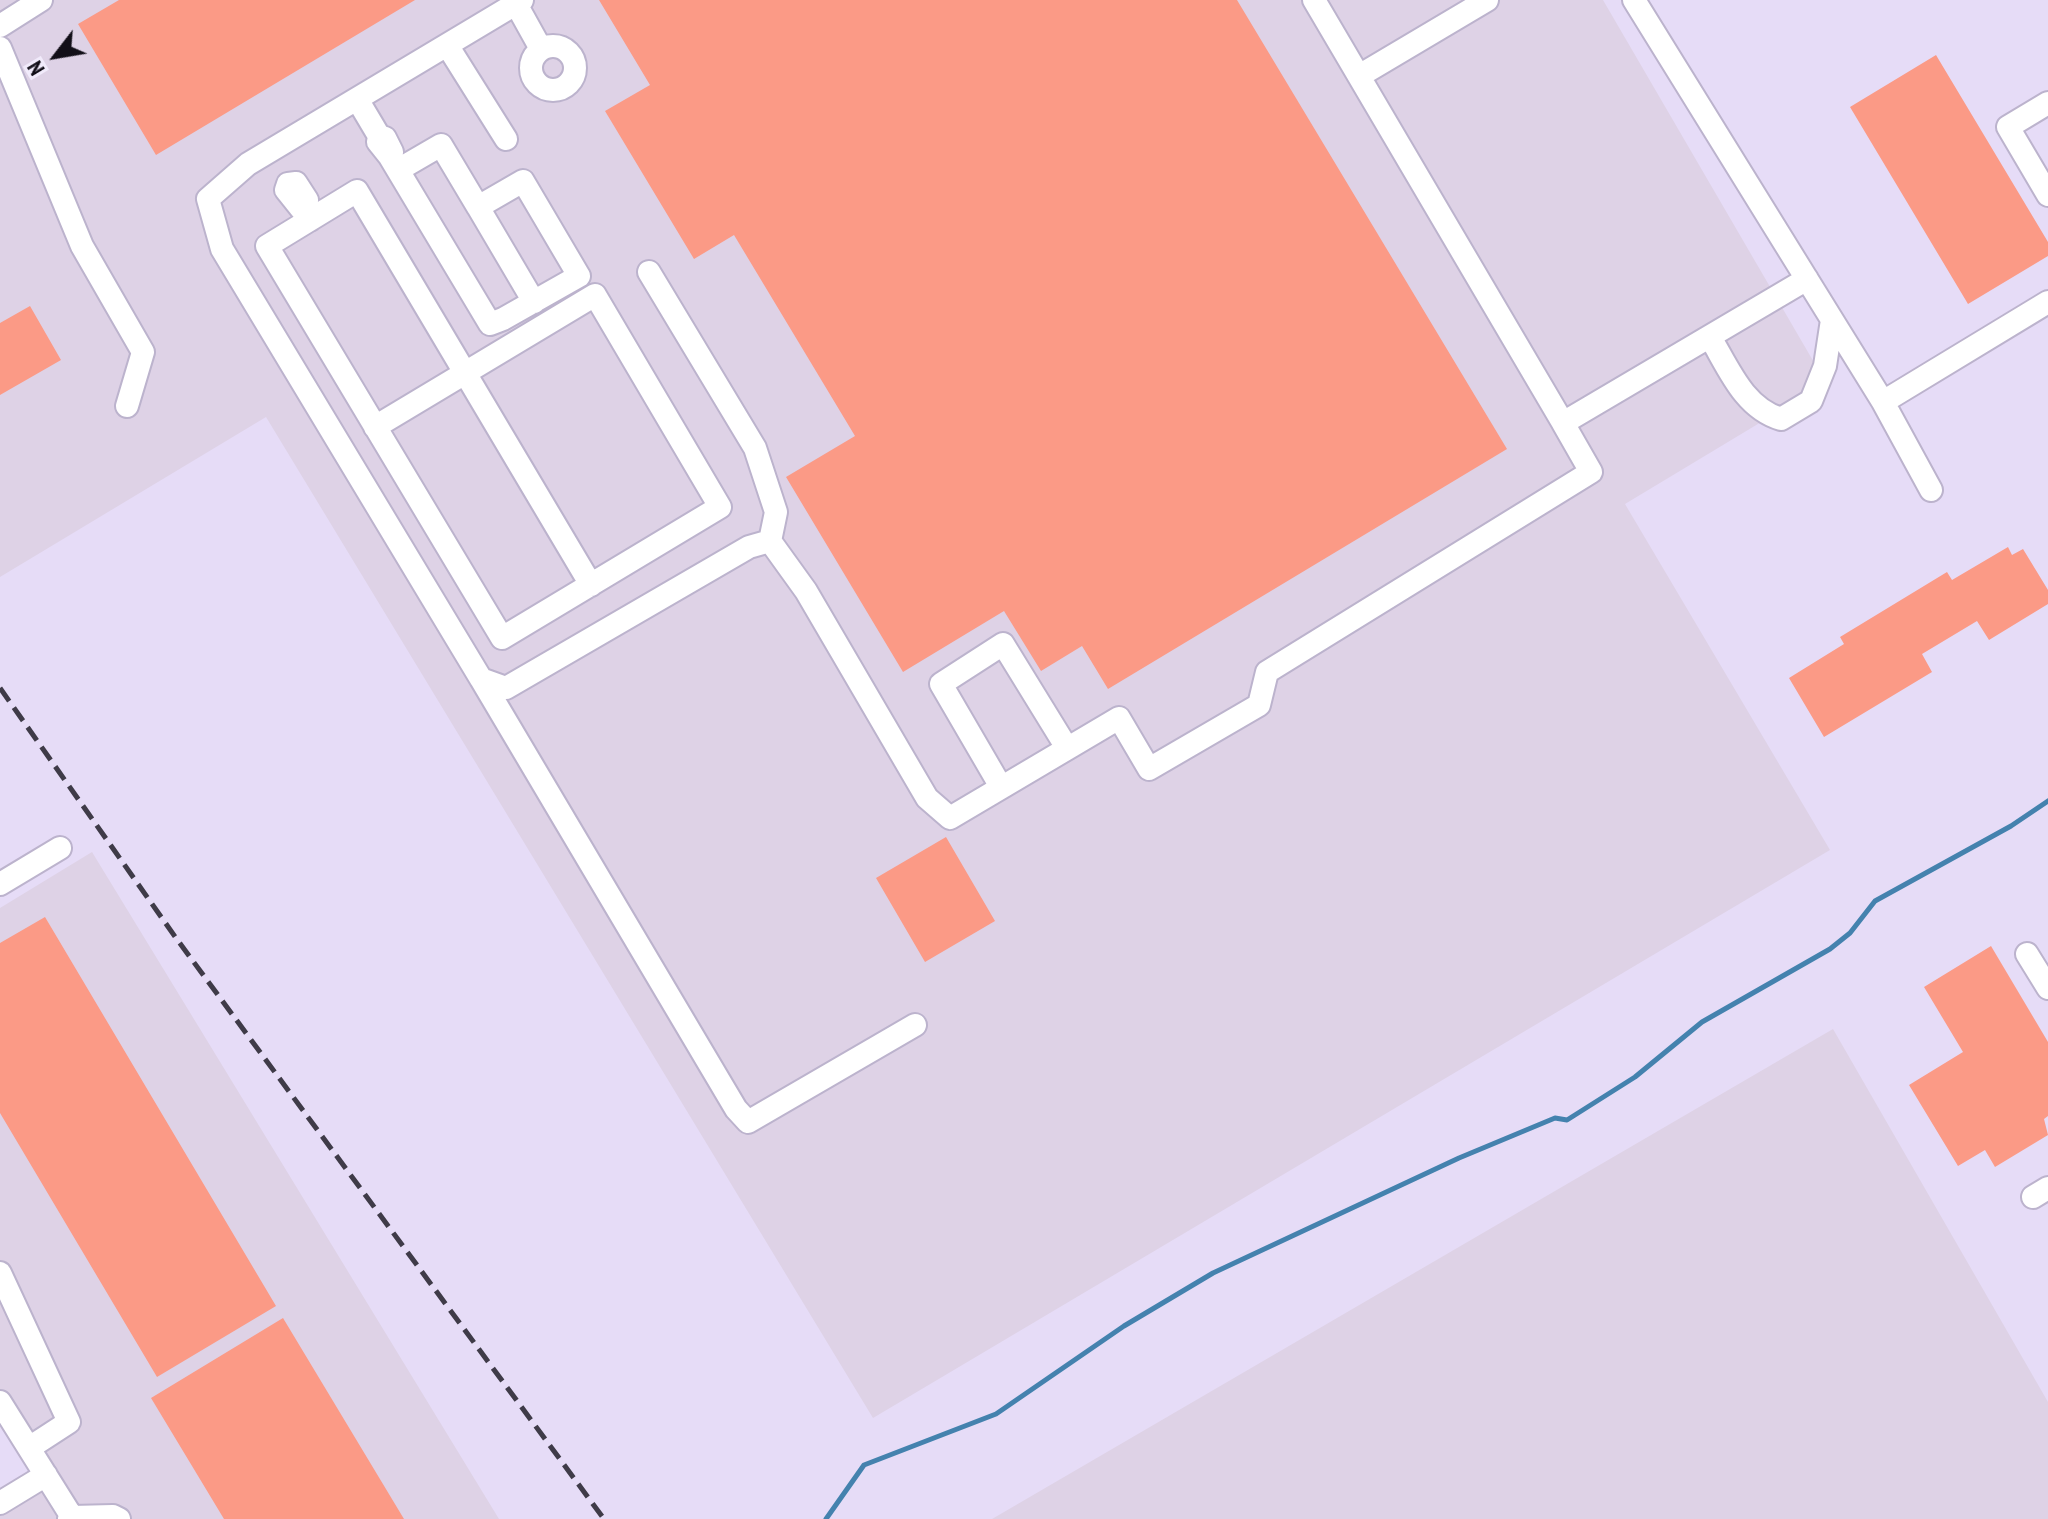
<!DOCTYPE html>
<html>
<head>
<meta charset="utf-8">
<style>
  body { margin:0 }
  #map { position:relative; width:2048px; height:1519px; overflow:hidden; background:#e6dcf7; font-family:"PT Sans Narrow",sans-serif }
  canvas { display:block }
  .north { position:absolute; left:16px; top:16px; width:80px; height:80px; -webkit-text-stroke:6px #f1ebfb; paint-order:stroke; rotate:239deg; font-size:22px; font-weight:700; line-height:32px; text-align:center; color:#120f18 }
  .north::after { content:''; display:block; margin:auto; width:28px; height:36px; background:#120f18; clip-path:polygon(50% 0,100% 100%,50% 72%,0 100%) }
</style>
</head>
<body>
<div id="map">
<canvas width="2048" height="1519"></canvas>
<div class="north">N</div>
</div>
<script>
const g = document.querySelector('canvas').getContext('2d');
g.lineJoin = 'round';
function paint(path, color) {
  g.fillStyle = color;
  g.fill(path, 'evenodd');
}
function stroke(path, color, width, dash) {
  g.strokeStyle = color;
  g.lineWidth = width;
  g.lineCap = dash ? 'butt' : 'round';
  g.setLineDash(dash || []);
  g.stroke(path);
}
const industrial = new Path2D(`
  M0,0H1603L1826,383L1625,504L1830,850L873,1418L266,417L0,577Z
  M92,852L499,1519H0V1515L46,1487L0,1411V908Z
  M1833,1029L2048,1402V1519H992Z`);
const stream = new Path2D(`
  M826,1519L864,1465L996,1414L1124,1326L1213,1273L1459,1158L1555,1118L1567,1120L1635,1077L1702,1022L1830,949L1850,933L1875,901L2011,826L2048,801`);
const building = new Path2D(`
  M119,0H415L156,155L78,24Z
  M599,0H1237L1507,449L1108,689L1082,646L1041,671L1004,611L903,672L786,477L855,436L734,235L694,259L605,111L650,85Z
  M1936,55L2048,242V256L1968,304L1850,107Z
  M30,306L61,360L0,395V323Z
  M2008,547L2012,555L2023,549L2048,590V604L1989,640L1977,621L1922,654L1932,672L1824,737L1789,678L1844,644L1840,637L1947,572L1952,580Z
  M946,837L995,921L925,962L876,878Z
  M45,917L276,1306L157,1377L0,1113V943Z
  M1991,946L2048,1042V1116L2044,1119L2048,1135L1995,1167L1985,1150L1958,1166L1909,1085L1963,1052L1924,987Z
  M283,1318L404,1519H224L151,1398Z`);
const minor = new Path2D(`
  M522,0L248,164L208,199L222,249L481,679L506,688L749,547L770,541L806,591L927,798L950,818L1119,718L1149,769L1259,705L1267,672L1591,472L1563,423
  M1314,0L1563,423L1807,279
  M1634,0L1883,402L1931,490
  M516,4L541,49
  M0,26L41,0
  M447,45L506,139
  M531 68a22 22 0 1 1 44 0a22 22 0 1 1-44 0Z
  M0,48L82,246L143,352L127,406
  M1359,76L1487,0
  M357,99L379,136L378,142L390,157L392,152L385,138L379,136
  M2048,103L2008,127L2048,195
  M390,157L490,324L503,319L579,276L523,181L478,207L534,302
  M398,170L441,145L478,207
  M303,209L307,200L296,183L288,184L286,190L310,220
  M649,272L755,448L776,512L770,541
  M1710,337C1729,369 1744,408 1781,419L1811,401L1825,366L1832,320
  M1883,402L2048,302
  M375,427L595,295L720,507L502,638L267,246L357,191L591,585
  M481,679L736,1109L748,1122L915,1025
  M1001,787L941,684L1003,644L1067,748
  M0,884L60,848
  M2027,954L2048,988
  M2033,1197L2048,1188
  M0,1273L69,1422L29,1448
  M0,1402L72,1517L69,1519
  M0,1503L46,1475
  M72,1517L113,1516L119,1519`);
const rail = new Path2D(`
  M0,688L176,938L604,1519`);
paint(industrial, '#ded2e6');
stroke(stream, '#4482ae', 5);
paint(building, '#fb9a86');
stroke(minor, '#bcb3cd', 26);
stroke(minor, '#fff', 22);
stroke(rail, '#3f3b48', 5, [16, 8]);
</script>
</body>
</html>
